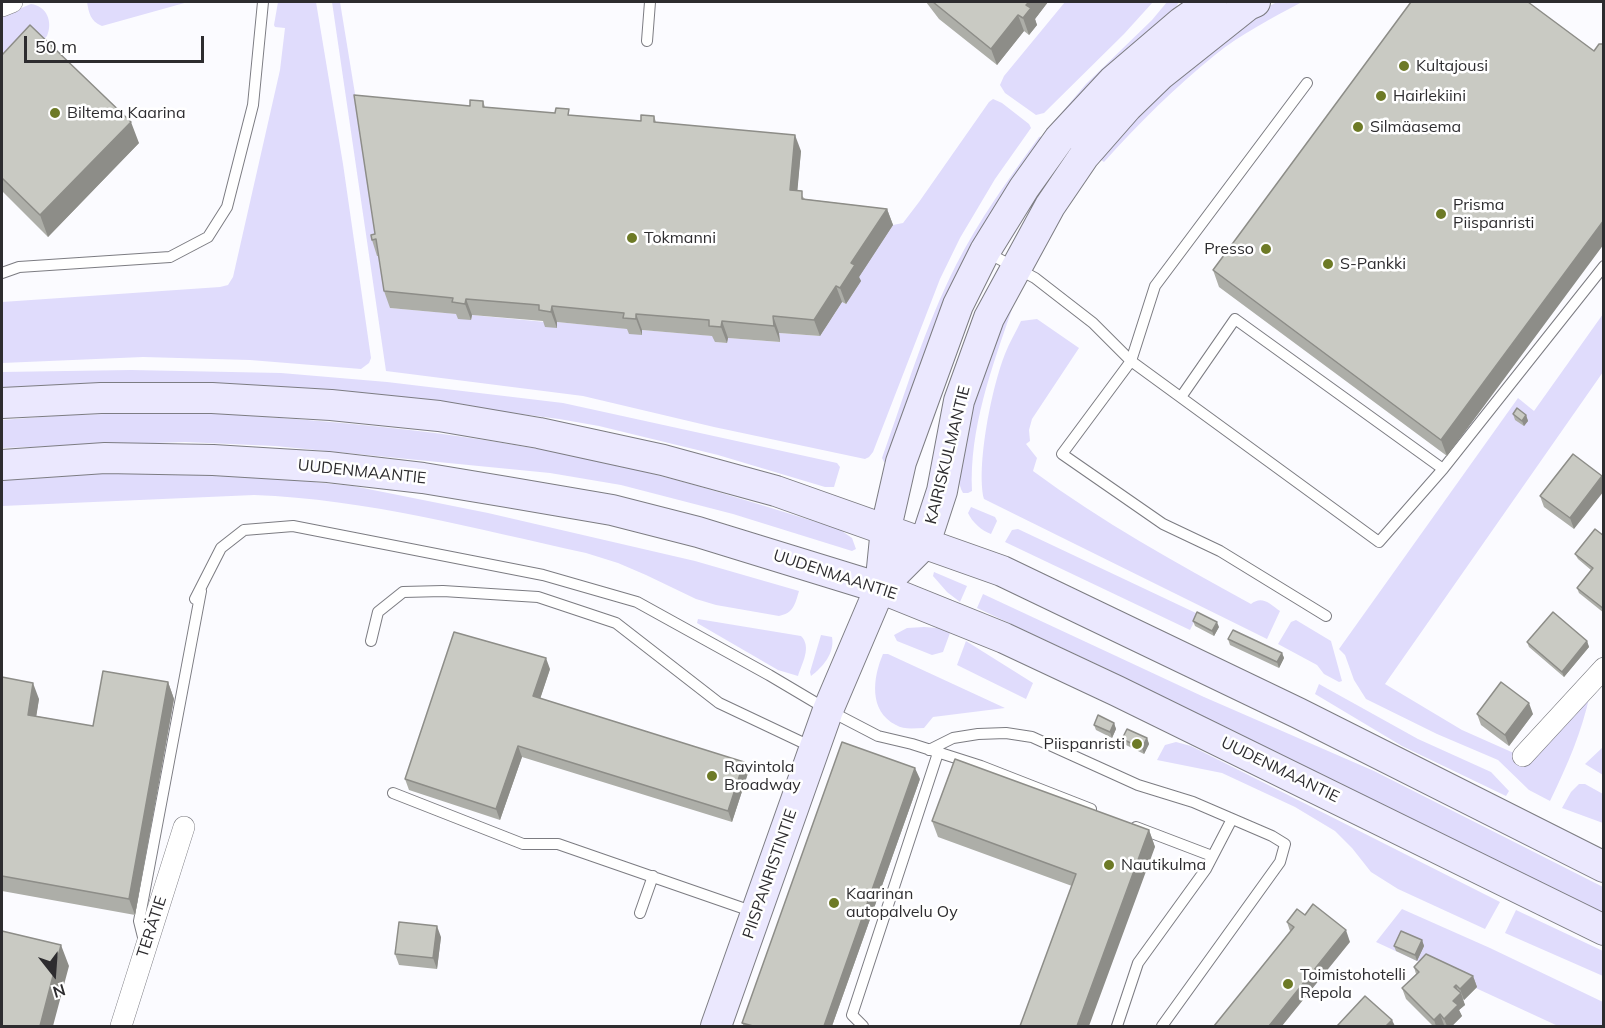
<!DOCTYPE html>
<html>
<head>
<meta charset="utf-8">
<style>
  body { margin:0 }
  #map { position:relative; width:1605px; height:1028px; overflow:hidden; background:#fbfbff; font-family:Mulish,sans-serif }
  canvas { display:block }
  .frame { position:absolute; inset:0; border:3px solid #2d2c2f; pointer-events:none }
  .north { position:absolute; left:24px; top:944px; width:60px; height:60px; -webkit-text-stroke:4px #fff; paint-order:stroke; rotate:163deg; font-size:16px; font-weight:700; line-height:24px; text-align:center; color:#2d2c2f }
  .north::after { content:''; display:block; margin:auto; width:21px; height:27px; background:#2d2c2f; clip-path:polygon(50% 0,100% 100%,50% 72%,0 100%) }
  .scale { position:absolute; left:24px; top:36px; width:180px; height:27px; box-sizing:border-box; border:3px solid #2d2c2f; border-top:0; padding-left:8px; font-size:18px; line-height:21px; white-space:nowrap; color:#2d2c2f; -webkit-text-stroke:4px #fff; paint-order:stroke }
</style>
</head>
<body>
<div id="map">
<canvas width="1605" height="1028"></canvas>
<div class="frame"></div>
<div class="north">N</div>
<div class="scale">50 m</div>
</div>
<script>
const g = document.querySelector('canvas').getContext('2d');
g.lineJoin = 'round';
function paint(path, color) {
  g.fillStyle = color;
  g.fill(path, 'evenodd');
}
function stroke(path, color, width, dash) {
  g.strokeStyle = color;
  g.lineWidth = width;
  g.lineCap = dash ? 'butt' : 'round';
  g.setLineDash(dash || []);
  g.stroke(path);
}
function label(font, color, halo, rows, align = 'center') {
  g.font = font + ' Mulish,sans-serif';
  g.lineWidth = 5;
  g.setLineDash([]);
  g.textBaseline = 'middle';
  g.strokeStyle = halo;
  g.fillStyle = color;
  for (const [text, x, y, turn = 0] of rows) {
    g.save();
    g.translate(x, y);
    g.rotate((+turn || 0) * Math.PI / 180);
    g.textAlign = isNaN(turn) ? turn : align;
    if (halo) g.strokeText(text, 0, 0);
    g.fillText(text, 0, 0);
    g.restore();
  }
}
const green = new Path2D(`
  M87,2H188L102,26C90,21 89,13 87,2Z
  M278,2H316L343,164L371,358L369,363L361,369L250,360L143,357L2,363V302L220,287L228,285L233,277L280,70L285,28L275,27L274,25Z
  M332,2H340L390,308L459,314L471,320L472,315L545,322L557,328V322L630,329L641,335L642,330L715,336V342L727,343L728,338L780,342L779,333L820,336L842,302L846,304L860,282L857,279L893,225L903,223L919,202L989,102L993,99L1002,103L1029,124L1031,128L995,179L960,238L940,279L873,452L869,457L865,459L714,427L583,396L386,371Z
  M1065,2H1153L1124,34L1044,113L1036,115L1005,93L1000,85L1004,76Z
  M1167,2H1179L1168,20L1059,132L1051,125L1086,84L1152,20Z
  M1277,2H1302C1272,18 1241,34 1215,55C1175,87 1138,124 1104,162L1095,156L1122,122L1260,11Z
  M31,4C47,6 53,22 47,36L2,84V16Z
  M1043,136L891,464L884,462L882,458C905,394 925,326 956,265C979,220 1009,178 1039,137Z
  M1012,309C992,367 969,429 972,491L968,493H963C943,455 989,353 1003,314Z
  M1603,314V372L1385,684L1462,730L1516,754L1590,694C1582,732 1567,766 1550,801L1529,790L1498,760L1437,734L1366,699L1354,680L1345,655L1339,649L1518,398L1534,411Z
  M1037,319L1079,348L1032,419L1029,430L1030,441L1026,444L1037,458L1033,471C1102,522 1176,563 1251,604C1262,595 1270,604 1280,611L1267,639L984,499C976,466 992,386 1005,354C1009,343 1016,332 1021,321Z
  M131,370L281,373L387,382L563,403L837,463L840,467L834,487H825L718,455L599,426L559,419L420,401L2,389V372Z
  M188,412C335,420 481,433 625,467C697,484 768,507 839,529L852,538L856,549L852,551L733,514L621,485L550,473L275,446L185,442L2,448V420L66,415Z
  M122,473L236,474L353,486L488,513L695,561L799,591C795,604 794,613 779,616L716,605L696,599L646,575L618,563L586,553C476,529 367,499 254,495L2,506V478Z
  M971,507L995,517L997,521L991,534C982,531 972,522 968,513Z
  M1018,529L1198,614L1190,630L1005,542L1012,530Z
  M934,572L967,586L960,602L947,592L933,576Z
  M983,594L1204,697L1374,771L1603,887V914L1105,668L977,608Z
  M698,619L801,636C812,647 802,663 798,676L778,670L697,623Z
  M1296,620L1331,641L1342,681L1339,682L1324,674L1317,665L1278,644L1291,622Z
  M924,627L938,628L950,633L943,652L932,655L897,641L894,635L907,628Z
  M821,635L832,637C835,653 823,667 811,676L810,672Z
  M966,641L1033,683L1026,699L957,665Z
  M883,654H888L1005,708L933,717L924,728C915,728 904,730 896,725C868,711 873,677 883,654Z
  M1319,684L1418,739L1491,772L1509,791L1506,796L1402,746L1315,694Z
  M1176,742L1191,746L1500,902L1485,929L1398,889L1371,872L1352,848L1335,831L1295,807L1222,773L1157,760L1165,745Z
  M1603,747V775L1585,764Z
  M1579,784H1585L1603,794V823L1562,808L1571,792Z
  M1402,909L1490,948L1603,1002V1026H1558L1376,942Z
  M1516,910L1603,951V976L1505,933Z`);
const lane = new Path2D(`
  M647,41L650,2
  M1307,83L1155,286L1131,361L1062,454L1163,524L1220,551L1326,616
  M986,252L1035,278L1093,323L1131,361L1379,542L1443,469L1604,266
  M2,273L19,267L170,257L208,237L227,207L253,105L263,2
  M1181,397L1235,319L1443,469
  M195,599L221,548L244,530L293,526L543,575L637,602L769,675L828,710L878,736L912,744L981,766L1091,809
  M371,641L378,612L403,592L443,591L538,597L616,623L719,703L812,747
  M929,750L953,738L978,734L1006,733L1032,737L1138,785L1193,802L1272,836L1285,844L1280,862L1162,1026
  M393,793L523,844H558L754,912
  M1136,827L1212,856
  M640,913L653,876
  M144,941L139,921L201,591
  M863,1026L852,1015L938,753
  M1117,1026L1138,963L1206,869L1232,819`);
const street = new Path2D(`
  M2,6L12,2
  M1523,756L1604,668
  M121,1026L184,827`);
const secondary = new Path2D(`
  M2,403L101,398H212L331,405L439,416L539,433L663,460L776,491L1002,571L1298,713L1604,867
  M2,465L105,458L213,460L328,467L423,478L507,492L612,510L698,532L880,588L1004,638L1117,691L1604,930
  M880,588L925,543L942,491L959,401L989,318L1050,206L1084,156L1127,107L1160,75L1248,5L1255,2
  M716,1026L828,710L880,588L886,528L901,462L958,305L985,251L1024,188L1059,139L1113,81L1182,22L1211,2`);
const wall = new Path2D(`
  M926,2H1048L1035,19L1037,25L1029,35L1024,31L997,65L939,19Z
  M1411,2L1447,456L1219,287L1213,270Z
  M2,55L139,143L48,237L2,191Z
  M483,101L485,107L571,115L641,121L654,116L656,122L801,151L797,191L805,199L887,209L893,225L859,277L861,281L846,304L842,302L820,336L779,333L780,342L728,338L727,343L715,342L712,336L642,330V335L629,334L627,329L557,322V328L545,327L543,321L472,315L471,320L458,319L456,314L390,308L384,291L379,256H377L372,240L470,106Z
  M1513,414L1526,415L1528,421L1524,426L1515,420Z
  M1573,454L1574,529L1544,507L1540,496Z
  M1604,536V613L1579,593L1577,588L1591,570L1578,559L1575,554Z
  M1193,621L1219,627L1214,636L1195,626Z
  M1228,639L1282,653L1284,658L1279,668L1230,645Z
  M1587,641L1589,647L1564,677L1529,647L1527,642Z
  M550,669L540,699L748,773L732,822L522,757L500,820L409,790L405,779Z
  M2,677L39,699L36,716L93,726L168,682L174,699L135,915L2,891Z
  M1477,714H1533L1509,746L1481,725Z
  M1114,723L1116,729L1112,738L1096,730L1094,725Z
  M1147,738L1149,744L1144,754L1124,744L1122,739Z
  M920,779L832,1026H744L742,1023Z
  M932,821L1149,830L1155,847L1072,886L938,837Z
  M1305,915L1350,942L1290,931L1287,922Z
  M441,937L437,969L399,965L395,954Z
  M1422,940L1424,946L1417,961L1396,951L1394,946Z
  M1414,967L1473,976L1477,987L1464,1000L1462,998L1465,1005L1459,1010L1462,1016L1452,1026H1445L1444,1025L1443,1026H1433L1406,999L1402,988L1416,974Z`);
const shadedWall = new Path2D(`
  M1029,2H1048L1035,19L1037,25L1029,35L1023,18L1026,5Z
  M1018,15L1024,31L997,65L991,49Z
  M131,122L139,143L48,237L40,215Z
  M795,135L801,151L796,206L790,190Z
  M887,209L893,225L859,277L861,281L846,304L840,288L851,263Z
  M1604,220V244L1447,456L1441,440Z
  M836,286L842,302L820,336L814,320Z
  M466,299L472,315L471,320L465,304Z
  M552,306L557,322V328L551,312Z
  M636,314L642,330V335L636,319Z
  M773,316L779,333L780,342L774,326Z
  M722,321L728,338L727,343L721,327Z
  M1526,415L1528,421L1524,426L1522,421Z
  M1602,476L1604,480V491L1574,529L1570,518Z
  M1217,622L1219,627L1214,636L1212,631Z
  M1587,641L1589,647L1564,677L1562,672Z
  M1282,653L1284,658L1279,668L1277,662Z
  M546,658L550,669L537,708L533,696Z
  M168,682L174,699L135,915L129,899Z
  M33,683L39,699L34,731L28,715Z
  M1529,703L1533,714L1509,746L1505,735Z
  M1114,723L1116,729L1112,738L1110,732Z
  M1147,738L1149,744L1144,754L1142,748Z
  M518,746L522,757L500,820L496,809Z
  M744,762L748,773L732,822L728,811Z
  M915,768L920,779L832,1026H824Z
  M1149,830L1155,847L1089,1026H1077Z
  M437,926L441,937L437,969L433,958Z
  M1346,930L1350,942L1282,1026H1269Z
  M1422,940L1424,946L1417,961L1415,955Z
  M61,945L69,966L53,1026H40Z
  M1473,976L1477,987L1464,1000L1460,989Z
  M1456,985L1459,995L1461,993L1465,1005L1459,1010L1462,1016L1452,1026H1447L1444,1019L1453,1001L1454,987Z
  M1440,1014L1444,1025L1443,1026H1436L1434,1020Z
  M1392,1020L1395,1026H1386Z`);
const building = new Path2D(`
  M933,2H1029L1026,5L1031,8L1023,18L1018,15L991,49Z
  M1411,2H1528L1594,51L1599,44H1604V220L1441,440L1213,270Z
  M30,25L131,122L40,215L2,178V55Z
  M354,95L470,106V100L483,101V107L555,113L556,108L569,109L568,115L641,121V115L654,116V122L795,135L790,190L802,191V199L887,209L851,263L855,265L840,288L836,286L814,320L773,316L774,326L722,321L721,327L709,326V320L636,314V319L623,318L624,313L552,306L551,312L539,310V305L466,299L465,304L452,302L453,298L384,291L376,239L372,240L371,235L375,234Z
  M1517,408L1526,415L1522,421L1513,414Z
  M1573,454L1602,476L1570,518L1540,496Z
  M1595,529L1604,536V609L1577,588L1593,568L1575,554Z
  M1197,612L1217,622L1212,631L1193,621Z
  M1553,612L1587,641L1562,672L1527,642Z
  M1233,630L1282,653L1277,662L1228,639Z
  M454,632L546,658L533,696L744,762L728,811L518,746L496,809L405,779Z
  M103,671L168,682L129,899L2,876V677L33,683L28,715L93,726Z
  M1501,682L1529,703L1505,735L1477,714Z
  M1098,715L1114,723L1110,732L1094,725Z
  M1127,729L1147,738L1142,748L1122,739Z
  M842,742L915,768L824,1026H753L742,1023Z
  M955,759L1149,830L1077,1026H1020L1076,874L932,821Z
  M1313,904L1346,930L1269,1026H1214L1294,927L1287,922L1297,909L1305,915Z
  M399,922L437,926L433,958L395,954Z
  M2,931L61,945L40,1026H2Z
  M1401,931L1422,940L1415,955L1394,946Z
  M1426,954L1473,976L1460,989L1456,985L1454,987L1461,993L1453,1001L1458,1005L1444,1019L1440,1014L1434,1020L1402,988L1419,972L1414,967Z
  M1365,996L1392,1020L1386,1026H1337Z`);
const markers = [
  [1404,66,6,"#6d7a26"],
  [1381,96,6,"#6d7a26"],
  [55,113,6,"#6d7a26"],
  [1358,127,6,"#6d7a26"],
  [1441,214,6,"#6d7a26"],
  [632,238,6,"#6d7a26"],
  [1266,249,6,"#6d7a26"],
  [1328,264,6,"#6d7a26"],
  [1137,744,6,"#6d7a26"],
  [712,776,6,"#6d7a26"],
  [1109,865,6,"#6d7a26"],
  [834,903,6,"#6d7a26"],
  [1288,984,6,"#6d7a26"]
];
const poiNames = [
  ["Kultajousi",1416,66],
  ["Hairlekiini",1393,96],
  ["Biltema Kaarina",67,113],
  ["Silmäasema",1370,127],
  ["Prisma",1453,205],
  ["Piispanristi",1453,223],
  ["Tokmanni",644,238],
  ["Presso",1254,249,"right"],
  ["S-Pankki",1340,264],
  ["Piispanristi",1125,744,"right"],
  ["Ravintola",724,767],
  ["Broadway",724,785],
  ["Nautikulma",1121,865],
  ["Kaarinan",846,894],
  ["autopalvelu Oy",846,912],
  ["Toimistohotelli",1300,975],
  ["Repola",1300,993]
];
const streetNames = [
  ["KAIRISKULMANTIE",948,455,-76],
  ["UUDENMAANTIE",362,472,6],
  ["UUDENMAANTIE",835,575,18],
  ["UUDENMAANTIE",1280,770,26],
  ["PIISPANRISTINTIE",770,874,-71],
  ["TERÄTIE",152,927,-72]
];
paint(green, '#e0dcfc');
stroke(lane, '#7c7c82', 12);
stroke(street, '#7c7c82', 22);
stroke(secondary, '#7c7c82', 32);
stroke(lane, '#fff', 10);
stroke(street, '#fff', 21);
stroke(secondary, '#ebe8fe', 30);
paint(wall, '#adaea8');
paint(shadedWall, '#8d8d88');
paint(building, '#c9cac3');
stroke(building, '#8d8d88', 1.5);
for (const [x, y, r, color] of markers) {
  const dot = new Path2D();
  dot.arc(x, y, r, 0, 2 * Math.PI);
  g.fillStyle = color;
  g.fill(dot);
  stroke(dot, '#fff', 2);
}
label('16px', '#2d2c2f', '#fff', poiNames, 'left');
label('16px', '#2d2c2f', '#fff', streetNames);
</script>
</body>
</html>
